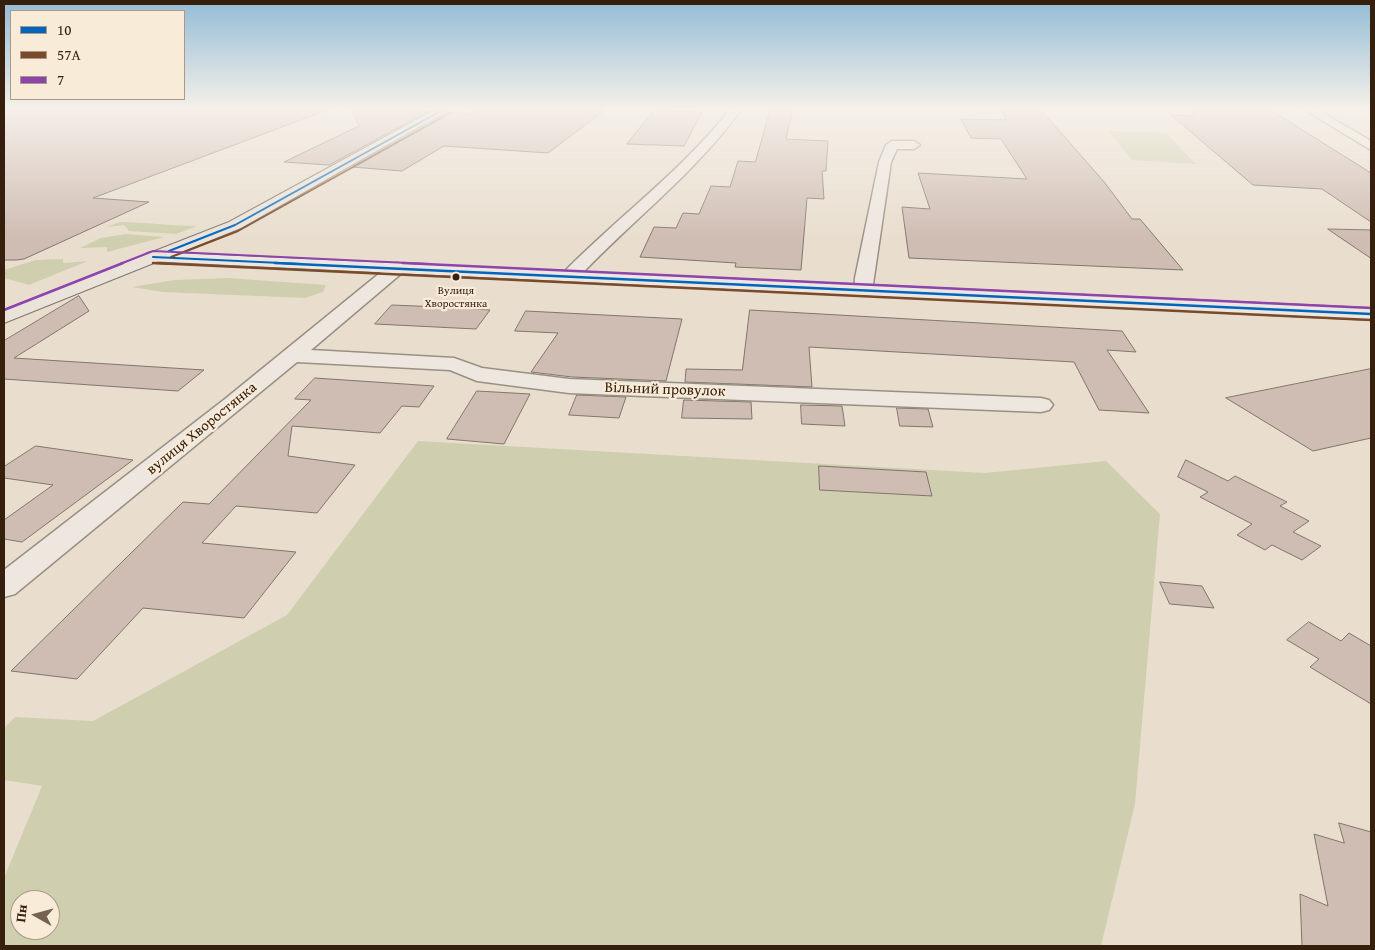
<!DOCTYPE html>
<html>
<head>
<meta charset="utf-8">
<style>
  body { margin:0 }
  #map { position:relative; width:1375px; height:950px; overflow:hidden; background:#e9dece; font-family:"Gentium Book Plus",serif }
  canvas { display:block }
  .frame { position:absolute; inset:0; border:5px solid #371f0d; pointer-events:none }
  .legend { position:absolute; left:10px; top:10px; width:175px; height:90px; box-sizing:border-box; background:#f8ebd8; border:1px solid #ab9987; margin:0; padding:6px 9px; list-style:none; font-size:15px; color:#371f0d }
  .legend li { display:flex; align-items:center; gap:10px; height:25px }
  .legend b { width:25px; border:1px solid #ab9987 }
  .north { position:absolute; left:10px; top:890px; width:50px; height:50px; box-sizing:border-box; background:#f8ebd8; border:1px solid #ab9987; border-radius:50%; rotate:277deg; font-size:14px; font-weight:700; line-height:20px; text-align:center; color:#371f0d }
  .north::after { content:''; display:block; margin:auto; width:18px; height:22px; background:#756251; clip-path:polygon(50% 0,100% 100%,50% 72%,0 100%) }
</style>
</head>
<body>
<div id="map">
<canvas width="1375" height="950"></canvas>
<div class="frame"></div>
<ul class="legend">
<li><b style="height:6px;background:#0065bd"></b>10</li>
<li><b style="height:6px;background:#7a4b2a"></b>57А</li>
<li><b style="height:6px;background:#8e44ad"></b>7</li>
</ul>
<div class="north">Пн</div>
</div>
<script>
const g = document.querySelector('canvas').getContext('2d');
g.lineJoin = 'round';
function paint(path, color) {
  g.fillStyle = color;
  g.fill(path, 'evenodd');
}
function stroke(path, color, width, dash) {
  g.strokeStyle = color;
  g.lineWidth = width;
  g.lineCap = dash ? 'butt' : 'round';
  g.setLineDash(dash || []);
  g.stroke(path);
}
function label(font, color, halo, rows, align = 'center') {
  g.font = font + ' "Gentium Book Plus",serif';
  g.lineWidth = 4.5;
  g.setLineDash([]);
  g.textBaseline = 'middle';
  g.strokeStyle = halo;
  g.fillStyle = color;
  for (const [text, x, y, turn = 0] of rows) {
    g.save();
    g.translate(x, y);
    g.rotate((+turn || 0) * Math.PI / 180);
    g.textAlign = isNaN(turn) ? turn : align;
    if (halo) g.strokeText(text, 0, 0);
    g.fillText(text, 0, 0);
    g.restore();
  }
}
const green = new Path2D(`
  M1108,131L1166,133L1196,164L1132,160Z
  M120,222C146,222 170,226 197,226L176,234L129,231L124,225L106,227Z
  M125,234L164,237L107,252V247L80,248L101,238Z
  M63,259V263L88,261L29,285L4,278V270L36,260Z
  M228,278L326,285L323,292L305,298L162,292L132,287L175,280Z
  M418,441L985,473L1106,461L1160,514L1135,804L1101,946H4V878L42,786L4,780V728L15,717L93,721L287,615ZM20,900H50V930H20Z`);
const building = new Path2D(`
  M4,107H330V109L93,198L149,202L24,259L16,260H4Z
  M351,107H410V109L429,111L329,165L284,162L359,126Z
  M479,107L605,110L548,153L444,146L402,171L352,167L449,112L469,114Z
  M1193,107H1266L1371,173V222L1322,189L1253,185L1171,115L1193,116Z
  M771,108H793L786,139L828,141L826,171H822L824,199L807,198L801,270L735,267L736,263L640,257L654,227L676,228L683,213L699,214L711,186L730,187L738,161L755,162Z
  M1001,108L1041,110L1105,183L1132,219H1140L1183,270L909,258L902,207L930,209L918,173L1027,179L1001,139L971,138L961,119L1006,120Z
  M655,110L702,112L684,146L627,144Z
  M1328,229L1371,230V258Z
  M79,296L89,311L14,358L204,370L178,391L4,379V341Z
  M392,305L463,308L490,310L476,329L375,324Z
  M750,310L1122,331L1136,352L1107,350L1149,413L1099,410L1074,362L809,347L812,387L685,382L686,369L742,370Z
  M526,311L682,319L666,381L572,377L531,372L558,333L515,331Z
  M1371,369V438L1313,451L1226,398Z
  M315,378L434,386L419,407L402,406L380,433L292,426L288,456L355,465L317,513L236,506L202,543L296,552L244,618L143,608L77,679L11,671L183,502L209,504L311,400L295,399Z
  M477,391L530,394L504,444L447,439Z
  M577,395L626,397L619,418L569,415Z
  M684,400L751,402L752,419L682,418Z
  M801,405L842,406L845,426L802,424Z
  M897,408L928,409L933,427L900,426Z
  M36,446L133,460L22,542L4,539V520L53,485L4,478V467Z
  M1186,460L1228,481L1235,476L1287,502L1280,506L1309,521L1293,532L1321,546L1302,560L1272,545L1265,550L1237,535L1252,524L1200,497L1208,492L1178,477Z
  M819,466L926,472L932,496L820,490Z
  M1160,582L1202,586L1214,608L1170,604Z
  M1309,622L1341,641L1349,633L1371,646V704L1310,667L1319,659L1287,640Z
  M1339,823L1371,832V946H1302L1300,894L1328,906L1314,834L1344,843Z`);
const minor = new Path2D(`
  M732,107H743C696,173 631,221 576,280H564L561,276L564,272C619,216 683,170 732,107Z
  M1300,107H1313L1371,141V150Z
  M892,141H914L920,145L914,149H897L891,162L872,291L869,295H857L854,291L855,278L879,162L886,145Z
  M397,263L403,264L406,268L403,272L311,350L454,358L482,368L569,379L1041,398L1049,400L1053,405L1049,410L1041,412L569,393L477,381L450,370L297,362L15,594L4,597V570L225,399L391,264Z`);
const secondary = new Path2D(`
  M153,252L1371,308V320L147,261L144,257L147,253Z`);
const primary = new Path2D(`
  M440,107H454L241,228L4,323V310L229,222Z`);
const bus1Far1 = new Path2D(`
  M169,251L235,225L448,107
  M153,257L302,264`);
const bus1 = new Path2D(`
  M275,263L1371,314`);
const bus2Far1 = new Path2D(`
  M171,257L238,231L452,112
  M153,263L174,264`);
const bus2 = new Path2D(`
  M153,263L1371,320`);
const bus3Far1 = new Path2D(`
  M120,264L153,251L430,264`);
const bus3 = new Path2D(`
  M403,263L1371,308
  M4,310L123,263`);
const markers = [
  [456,277,4.5,"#371f0d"]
];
const farBusnames = [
  ["Вулиця",456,291],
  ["Хворостянка",456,304]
];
const streetNames = [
  ["Вільний провулок",665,390,2],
  ["вулиця Хворостянка",202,429,-39]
];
paint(green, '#cfcfaf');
paint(building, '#cfbcb2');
stroke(building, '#7f766c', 1);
stroke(minor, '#999084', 3);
stroke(secondary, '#7f766c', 2);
stroke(primary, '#7f766c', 2);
paint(minor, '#ede7df');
paint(secondary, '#ede7df');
paint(primary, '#eae3da');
stroke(bus1Far1, '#0065bd', 2);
stroke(bus1, '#0065bd', 2.5);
stroke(bus2Far1, '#7a4b2a', 2);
stroke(bus2, '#7a4b2a', 2.5);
stroke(bus3Far1, '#8e44ad', 2);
stroke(bus3, '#8e44ad', 2.5);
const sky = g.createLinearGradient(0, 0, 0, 240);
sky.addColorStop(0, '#93bcd6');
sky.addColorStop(0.45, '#f5f0e9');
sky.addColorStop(1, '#f5f0e900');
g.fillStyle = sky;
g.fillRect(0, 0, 1375, 240);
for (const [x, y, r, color] of markers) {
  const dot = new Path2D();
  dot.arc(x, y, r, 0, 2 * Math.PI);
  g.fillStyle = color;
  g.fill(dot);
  stroke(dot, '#f8ebd8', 2);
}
label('11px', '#371f0d', '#f8ebd8', farBusnames);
label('15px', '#371f0d', '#f8ebd8', streetNames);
</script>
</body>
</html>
